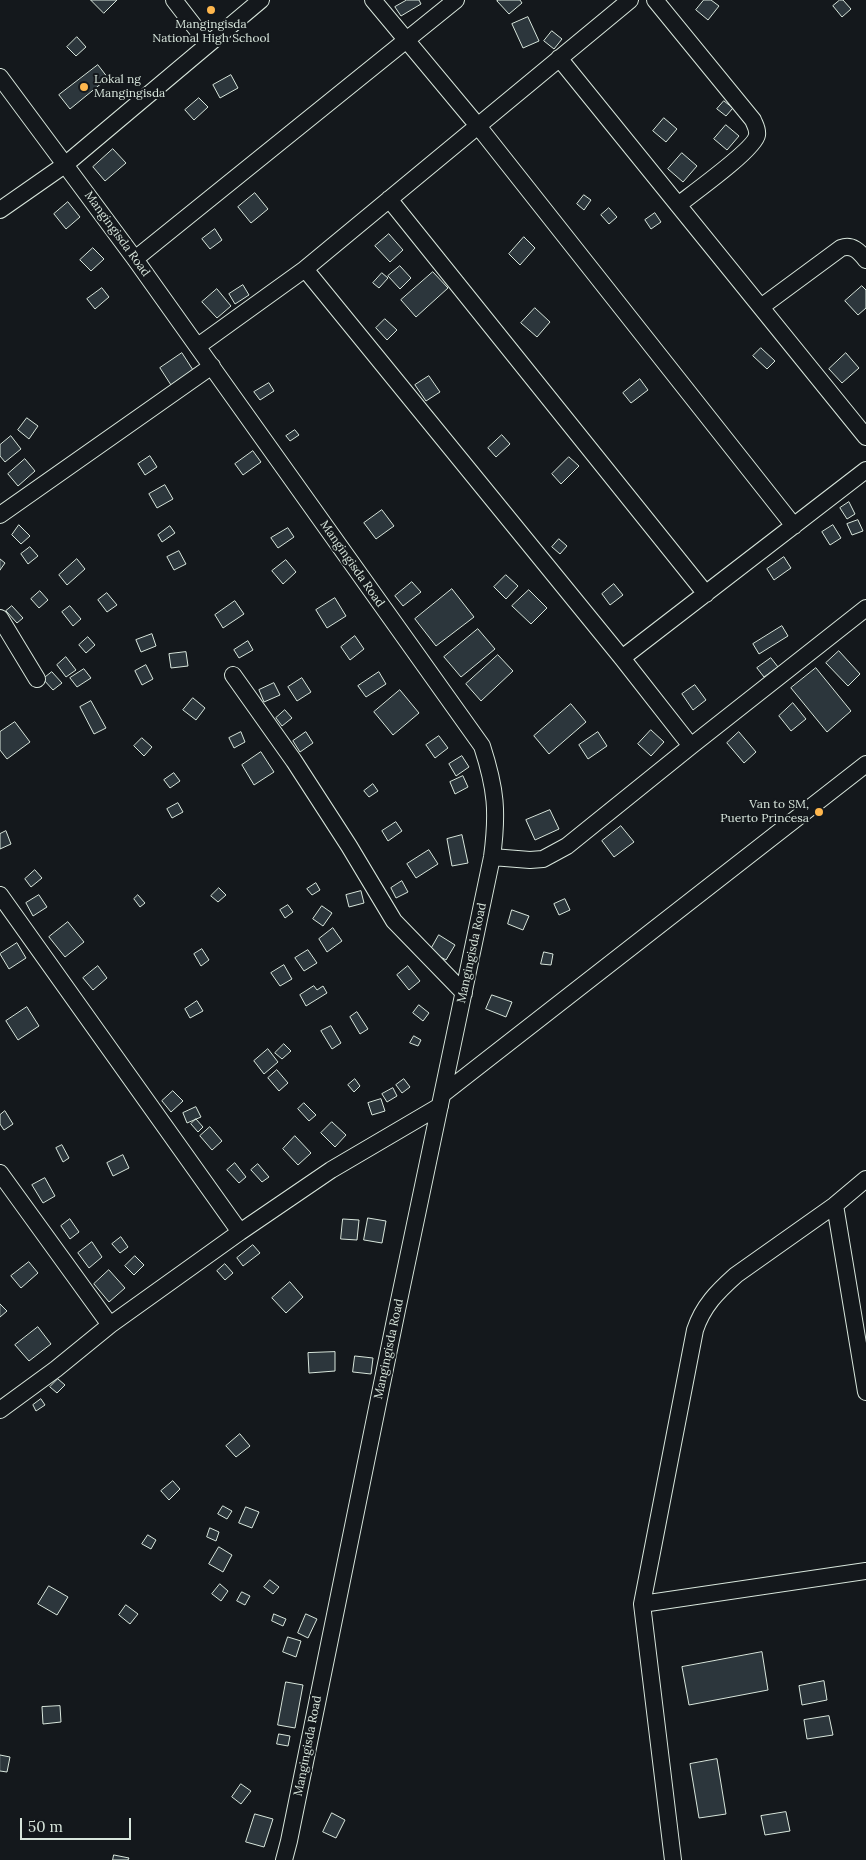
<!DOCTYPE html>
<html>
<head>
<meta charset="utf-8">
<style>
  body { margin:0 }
  #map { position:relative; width:866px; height:1860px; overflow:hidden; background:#14181c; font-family:Lora,serif }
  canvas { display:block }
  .scale { position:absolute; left:20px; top:1818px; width:111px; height:22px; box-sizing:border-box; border:2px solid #d8e6dc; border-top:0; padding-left:6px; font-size:15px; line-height:18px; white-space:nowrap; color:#d8e6dc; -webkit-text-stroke:4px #14181c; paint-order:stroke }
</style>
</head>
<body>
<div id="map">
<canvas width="866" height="1860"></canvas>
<div class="scale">50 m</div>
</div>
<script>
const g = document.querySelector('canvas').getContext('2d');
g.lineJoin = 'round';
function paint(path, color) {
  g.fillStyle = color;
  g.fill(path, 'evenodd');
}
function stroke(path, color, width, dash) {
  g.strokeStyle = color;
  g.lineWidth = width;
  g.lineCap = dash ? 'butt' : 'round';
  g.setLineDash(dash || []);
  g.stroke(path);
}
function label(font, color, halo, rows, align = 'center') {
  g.font = font + ' Lora,serif';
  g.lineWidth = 4;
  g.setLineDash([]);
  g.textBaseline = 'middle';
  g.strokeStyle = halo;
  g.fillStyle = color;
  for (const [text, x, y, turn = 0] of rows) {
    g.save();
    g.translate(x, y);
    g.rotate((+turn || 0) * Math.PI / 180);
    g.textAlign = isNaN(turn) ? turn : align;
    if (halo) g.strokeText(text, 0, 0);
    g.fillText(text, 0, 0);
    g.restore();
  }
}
const building = new Path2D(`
  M91,0H117L104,13Z
  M407,0H419L421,4L401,16L395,7Z
  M499,0H520L522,3L509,14L497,1Z
  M704,0H711L719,6L708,20L696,10Z
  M840,0H843L851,9L842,17L833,6Z
  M528,17L539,41L523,48L512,24Z
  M552,31L562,39L554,49L544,41Z
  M77,37L86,47L76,56L67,47Z
  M98,65L108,78L70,109L59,95Z
  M231,75L238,88L220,98L213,85Z
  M199,98L208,107L194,120L185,110Z
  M724,101L733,108L726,116L717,109Z
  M664,118L677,129L666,142L653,131Z
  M726,125L739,136L727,150L714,139Z
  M113,149L126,163L105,181L93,167Z
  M682,153L697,166L683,182L668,169Z
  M255,193L268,209L251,223L238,207Z
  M584,195L591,200L584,210L577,204Z
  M68,202L80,217L66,229L54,214Z
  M609,208L617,217L609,224L601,215Z
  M655,213L661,222L651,229L645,220Z
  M215,229L222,240L210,249L202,239Z
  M389,234L403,250L390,262L375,246Z
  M524,237L535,248L520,265L509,254Z
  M93,248L104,259L91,271L80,260Z
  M400,266L411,278L400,289L388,276Z
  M433,272L448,288L416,317L401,300Z
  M382,273L388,278L379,288L373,283Z
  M243,285L249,295L235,304L229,294Z
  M862,286L866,290V308L858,315L845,301Z
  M102,288L109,297L95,309L87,299Z
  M217,289L231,306L217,318L202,302Z
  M535,308L550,322L537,337L521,323Z
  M385,319L397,330L387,340L376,328Z
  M761,348L775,361L767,369L753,356Z
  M182,353L193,370L171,385L160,368Z
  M846,353L859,368L842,383L829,369Z
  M429,376L440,392L426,401L415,385Z
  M640,379L648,390L631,403L623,393Z
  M269,383L274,391L260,400L254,392Z
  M27,418L38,426L29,439L18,430Z
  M295,430L299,435L290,441L286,436Z
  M502,435L510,444L496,457L488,448Z
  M11,436L21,449L5,462L0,456V445Z
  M253,451L261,462L243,475L235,464Z
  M150,456L157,467L145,475L138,464Z
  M569,457L579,466L561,484L552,474Z
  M25,459L35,471L18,486L8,474Z
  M165,485L173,499L157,508L149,494Z
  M849,502L855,514L847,519L840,508Z
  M382,510L394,526L376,539L364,523Z
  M858,520L863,531L852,535L847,524Z
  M19,525L30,536L21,544L12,535Z
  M833,525L841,538L830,545L822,532Z
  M170,526L175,533L162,542L158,535Z
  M288,528L294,537L278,548L271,538Z
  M559,539L567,546L560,554L552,547Z
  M30,547L38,556L28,564L21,554Z
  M179,551L186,564L174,570L167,557Z
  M784,557L791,568L774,580L767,569Z
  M0,559L5,563L0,570Z
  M77,559L85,569L67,585L59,575Z
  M286,560L296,572L283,584L272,571Z
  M506,575L518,586L506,599L494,587Z
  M412,582L421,592L403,606L395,596Z
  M614,584L623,595L610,605L602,594Z
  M452,589L474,617L436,646L415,619Z
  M529,590L547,608L531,624L512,606Z
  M40,591L48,600L39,608L31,599Z
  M107,593L117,605L107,612L98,600Z
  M335,598L346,616L327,628L316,610Z
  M235,601L244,614L223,628L215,615Z
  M12,606L23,618L17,623L6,611Z
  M70,606L81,619L73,626L62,612Z
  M782,626L788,636L759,654L753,644Z
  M478,629L495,649L461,677L444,657Z
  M152,634L156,646L141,652L136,640Z
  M355,636L364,649L350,660L341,647Z
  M88,637L95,645L86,653L79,645Z
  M248,641L253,650L239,658L234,650Z
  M839,651L860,674L848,686L826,663Z
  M186,652L188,666L171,668L169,654Z
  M498,655L513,671L481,701L466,684Z
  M66,657L76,670L66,677L57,665Z
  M771,658L778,667L764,677L757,668Z
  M146,665L153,679L142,685L135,671Z
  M816,668L851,711L827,732L791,688Z
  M84,669L91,678L77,687L70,678Z
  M52,672L62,683L53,690L43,679Z
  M379,672L386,684L366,697L358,686Z
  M302,678L311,692L297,701L288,687Z
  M274,683L280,695L264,702L259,690Z
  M695,685L706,700L693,710L682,694Z
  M400,690L419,713L393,735L374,712Z
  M193,698L205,708L196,720L183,710Z
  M91,701L106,728L94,734L80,707Z
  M793,703L806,719L791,731L779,716Z
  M571,704L586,722L549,754L534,736Z
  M285,710L292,718L282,726L276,718Z
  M15,722L30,742L7,759L0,750V732Z
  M651,730L664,742L651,756L638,744Z
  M241,732L245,742L234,748L229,738Z
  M306,732L313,743L300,752L293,741Z
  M598,732L607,746L588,759L579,745Z
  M739,732L756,752L744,763L727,743Z
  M439,736L448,748L435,758L426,745Z
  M142,738L152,747L144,756L134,746Z
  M261,752L274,772L254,785L242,765Z
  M462,756L469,767L456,776L449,764Z
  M174,773L180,781L170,788L164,780Z
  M463,776L468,787L455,794L450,782Z
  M373,784L378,791L369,797L364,791Z
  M178,803L183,812L172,818L167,809Z
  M550,810L559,829L535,840L526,820Z
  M396,822L402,831L388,841L382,831Z
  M621,826L634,842L614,857L602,841Z
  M6,831L11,844L0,849V834Z
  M462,835L468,863L452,866L447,839Z
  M429,850L438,864L416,878L407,864Z
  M35,870L42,878L31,887L25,879Z
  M402,881L408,892L396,898L391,888Z
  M316,883L320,890L312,895L307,889Z
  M219,888L226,895L218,902L211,896Z
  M361,891L364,903L349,907L346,895Z
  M39,895L47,907L33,916L26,903Z
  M138,895L145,903L140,907L134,899Z
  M565,899L570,910L559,915L554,904Z
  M288,905L293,912L285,918L280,910Z
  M322,906L332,913L323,926L313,919Z
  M512,910L529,916L523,930L508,924Z
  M68,922L84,942L65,957L49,937Z
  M333,928L342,941L327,952L319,939Z
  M439,935L455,945L446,960L430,951Z
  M17,943L26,958L9,969L0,954Z
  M202,949L209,960L201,966L194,954Z
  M308,950L317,963L304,971L295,958Z
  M544,952L553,954L551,965L541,964Z
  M284,965L292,979L280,986L271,973Z
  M98,966L107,978L93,990L83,978Z
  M408,966L420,981L409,990L397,975Z
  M314,986L317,990L323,986L327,993L306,1006L300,995Z
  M492,995L512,1002L506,1017L486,1009Z
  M197,1001L203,1011L190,1018L185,1009Z
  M419,1005L429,1013L423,1021L413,1013Z
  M27,1007L39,1026L18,1040L6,1021Z
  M357,1012L368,1029L360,1034L350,1017Z
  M331,1026L341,1043L332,1049L321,1031Z
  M414,1036L421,1040L418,1046L410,1043Z
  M284,1044L291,1051L282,1059L275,1053Z
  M268,1049L278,1062L264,1074L254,1061Z
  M277,1070L288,1083L279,1091L268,1078Z
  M355,1079L360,1086L354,1092L348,1085Z
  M404,1079L410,1087L402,1093L396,1085Z
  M393,1088L397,1096L387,1102L382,1094Z
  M173,1091L183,1101L171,1112L162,1101Z
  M381,1099L385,1111L372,1115L368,1103Z
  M304,1103L316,1115L309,1121L298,1109Z
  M196,1107L201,1117L187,1123L183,1113Z
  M5,1111L13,1124L4,1130L0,1124V1115Z
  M196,1119L203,1127L198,1132L191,1124Z
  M332,1122L346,1135L335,1147L321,1133Z
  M210,1127L222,1141L212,1150L200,1136Z
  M295,1136L311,1153L298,1165L283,1149Z
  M62,1145L69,1158L63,1162L56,1148Z
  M123,1155L129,1168L113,1176L107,1163Z
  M235,1163L246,1177L239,1183L227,1170Z
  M258,1164L269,1177L262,1182L251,1170Z
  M45,1178L55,1196L43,1203L32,1185Z
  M368,1218L386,1221L382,1243L364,1240Z
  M70,1219L79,1232L70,1239L61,1226Z
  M343,1219L359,1220L357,1240L341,1239Z
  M121,1237L128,1247L120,1253L112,1244Z
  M92,1242L102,1257L89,1268L78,1253Z
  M253,1245L260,1253L243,1266L237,1258Z
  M135,1256L144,1265L134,1275L125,1266Z
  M29,1262L38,1273L21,1288L11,1276Z
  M225,1264L233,1273L225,1280L217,1271Z
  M109,1270L125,1288L109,1302L94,1284Z
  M290,1282L303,1297L286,1313L272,1298Z
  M0,1304L7,1311L0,1317Z
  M38,1327L51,1344L29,1361L15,1345Z
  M335,1352V1371L309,1373L308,1353Z
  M355,1356L373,1358L371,1374L353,1372Z
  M58,1379L65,1385L57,1393L50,1387Z
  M41,1399L45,1405L36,1411L33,1405Z
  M240,1434L250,1446L236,1457L226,1446Z
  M173,1481L180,1489L169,1500L161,1491Z
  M223,1506L232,1511L227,1519L218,1514Z
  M246,1507L259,1512L252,1528L239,1523Z
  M210,1528L219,1532L216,1541L207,1537Z
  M148,1535L156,1540L151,1549L142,1544Z
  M219,1547L232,1555L223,1572L209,1564Z
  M270,1580L279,1587L273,1594L264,1587Z
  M220,1584L228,1591L221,1601L212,1594Z
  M49,1586L68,1597L57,1615L38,1604Z
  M242,1592L250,1596L245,1605L237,1601Z
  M126,1605L138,1614L130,1624L119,1615Z
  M274,1614L286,1619L283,1626L272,1621Z
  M306,1614L317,1619L308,1638L298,1633Z
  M288,1637L301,1641L296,1657L283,1652Z
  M762,1652L768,1690L689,1705L682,1667Z
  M824,1681L827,1700L802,1705L799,1686Z
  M286,1682L303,1685L295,1728L278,1725Z
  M60,1706L61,1722L43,1724L42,1707Z
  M829,1716L833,1735L807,1739L804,1720Z
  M279,1734L290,1736L288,1746L277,1744Z
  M0,1755L10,1757L7,1772L0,1771Z
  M717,1759L726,1814L699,1818L690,1764Z
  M241,1784L251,1791L241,1804L232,1797Z
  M786,1812L790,1831L765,1835L761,1816Z
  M332,1813L345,1820L336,1838L323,1832Z
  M255,1814L273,1819L264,1847L246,1842Z
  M114,1855L129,1858L128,1860H113Z`);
const minor = new Path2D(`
  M174,0L208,44
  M373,0L478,126L794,526
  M655,0L753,120C755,125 758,129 757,135C755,149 692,194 678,205
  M559,58L866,437
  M0,77L135,259L482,746C496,789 498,812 492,857L397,1310L289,1841L284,1860
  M389,199L706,594
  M0,210L66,164L261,0
  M135,259L456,0
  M305,269L622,658L691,746
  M761,307L841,248C852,244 859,251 866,260
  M198,346L305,269L630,0
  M0,515L212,366
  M0,618L37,679
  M622,658L866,470
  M233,675L294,761L349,846L394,921L464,993
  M492,857L530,860L543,859L567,846L691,746L866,608
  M0,895L240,1232
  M443,1094L866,764
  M0,1173L110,1325
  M835,1205L866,1392
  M0,1410L56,1369L110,1325L240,1232L331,1170L440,1106
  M642,1604L866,1571
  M673,1860L642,1604L695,1330C703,1306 717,1292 736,1275L835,1205L866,1179`);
const markers = [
  [211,10,5,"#ffb74d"],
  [84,87,5,"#ffb74d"],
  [819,812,5,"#ffb74d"]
];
const poiNames = [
  ["Mangingisda",211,25],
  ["National High School",211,39],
  ["Lokal ng",94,80,"left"],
  ["Mangingisda",94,94,"left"],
  ["Van to SM,",809,805,"right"],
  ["Puerto Princesa",809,819,"right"]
];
const streetNames = [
  ["Mangingisda Road",117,234,54],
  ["Mangingisda Road",352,564,55],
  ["Mangingisda Road",472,953,-78],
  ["Mangingisda Road",389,1349,-78],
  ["Mangingisda Road",308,1746,-79]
];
paint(building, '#2c363c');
stroke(building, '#d8e6dc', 1);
stroke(minor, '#d8e6dc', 18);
stroke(minor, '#14181c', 16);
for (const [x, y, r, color] of markers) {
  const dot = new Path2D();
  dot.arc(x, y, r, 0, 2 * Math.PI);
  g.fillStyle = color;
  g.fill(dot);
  stroke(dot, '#14181c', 2);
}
label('12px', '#d8e6dc', '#14181c', poiNames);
label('12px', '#d8e6dc', '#14181c', streetNames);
</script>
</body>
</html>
